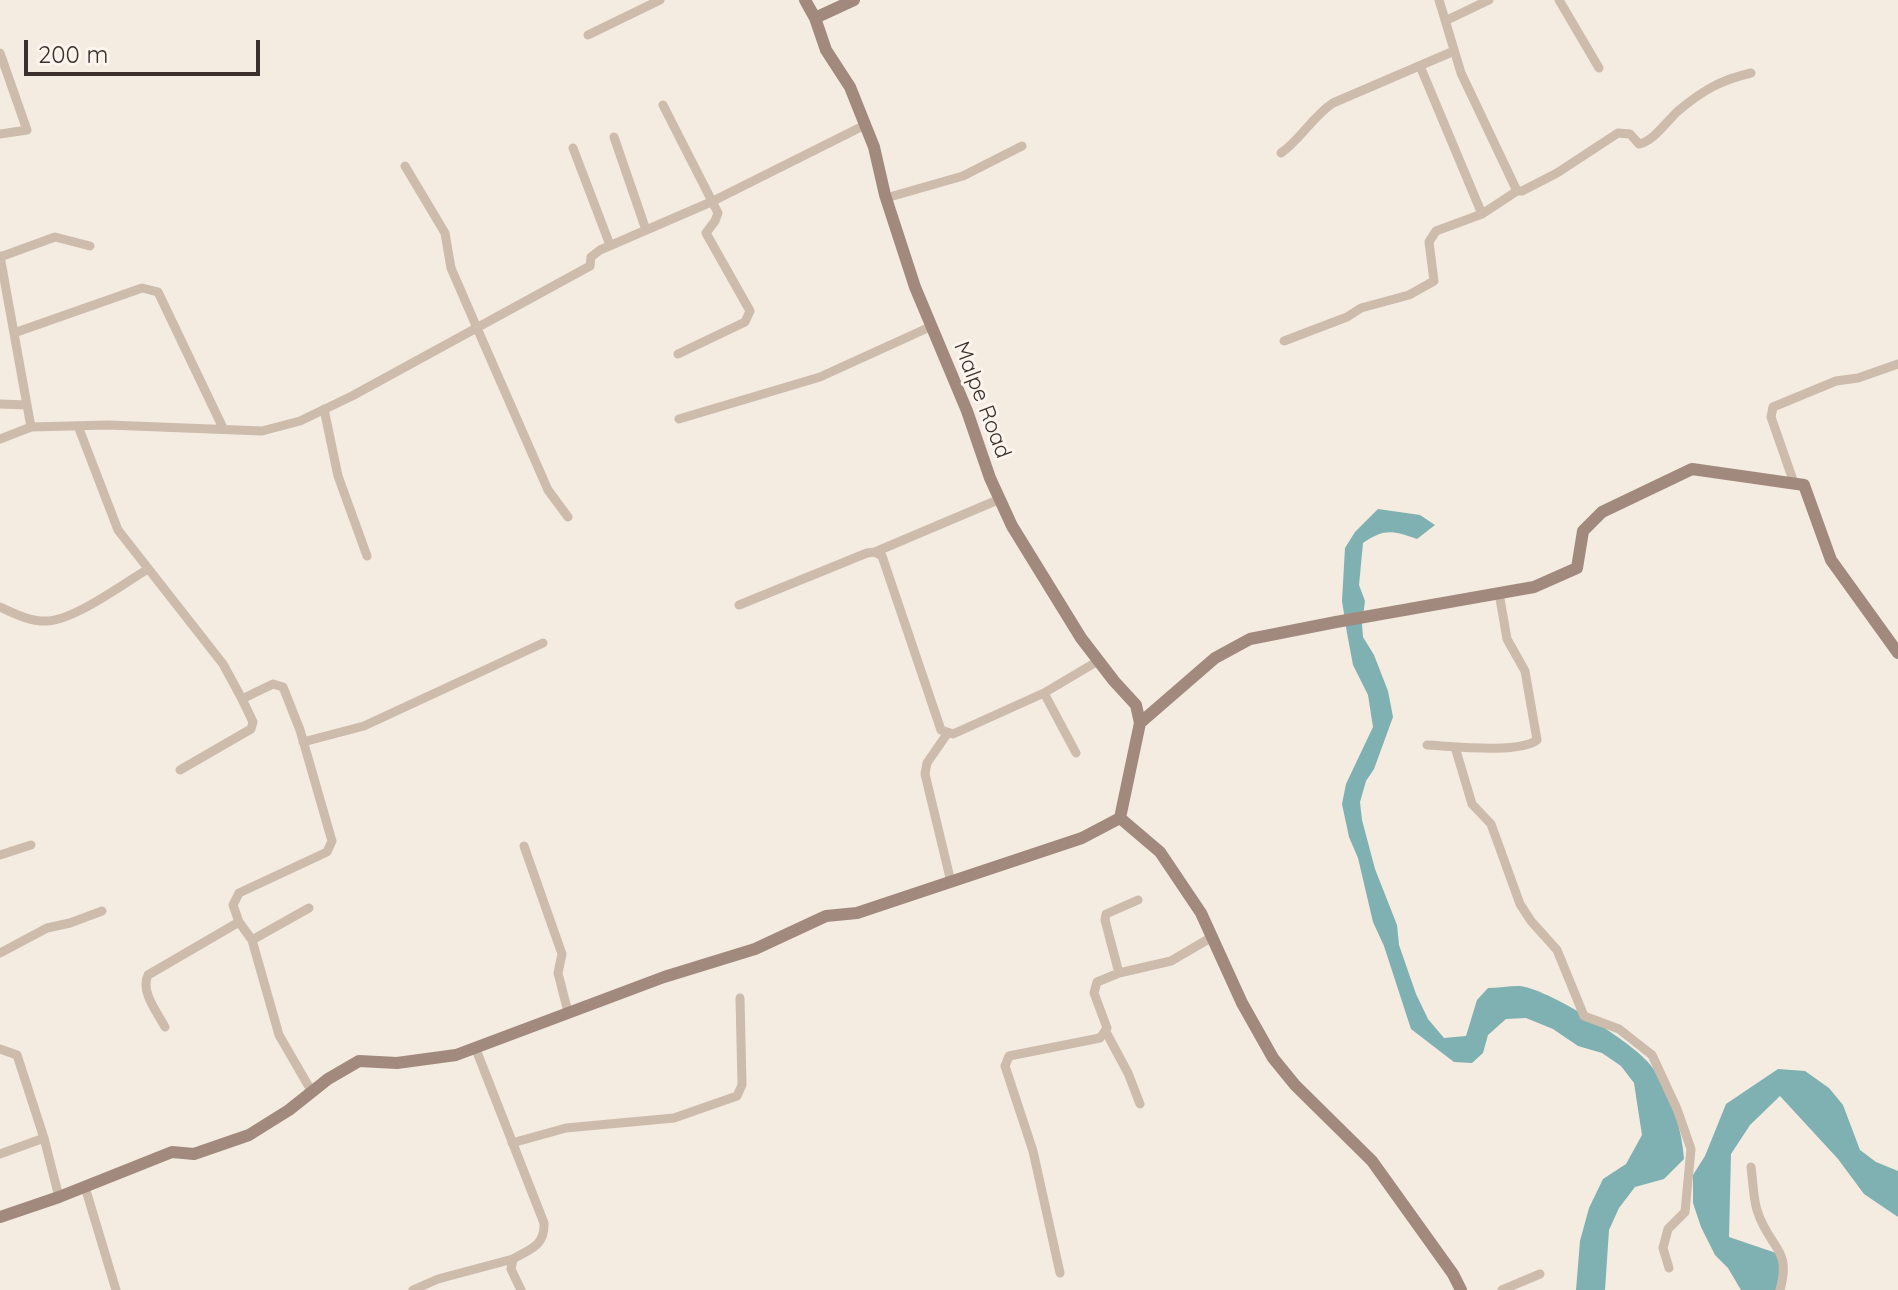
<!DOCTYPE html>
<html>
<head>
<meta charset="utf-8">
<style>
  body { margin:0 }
  #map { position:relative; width:1898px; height:1290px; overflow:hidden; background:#f4ebe1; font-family:Quicksand,sans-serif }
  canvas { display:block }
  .scale { position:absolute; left:24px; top:40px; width:236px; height:36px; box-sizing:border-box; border:4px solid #3b302b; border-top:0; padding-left:10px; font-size:24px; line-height:28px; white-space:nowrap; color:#3b302b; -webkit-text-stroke:6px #fbf5ee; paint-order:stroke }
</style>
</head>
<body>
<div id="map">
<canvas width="1898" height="1290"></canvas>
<div class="scale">200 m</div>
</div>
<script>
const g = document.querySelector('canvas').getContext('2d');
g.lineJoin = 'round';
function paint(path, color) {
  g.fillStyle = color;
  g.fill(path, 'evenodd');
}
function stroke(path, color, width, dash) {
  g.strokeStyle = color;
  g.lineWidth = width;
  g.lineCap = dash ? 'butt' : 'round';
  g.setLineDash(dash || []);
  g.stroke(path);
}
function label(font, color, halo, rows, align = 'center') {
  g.font = font + ' Quicksand,sans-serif';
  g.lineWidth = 6;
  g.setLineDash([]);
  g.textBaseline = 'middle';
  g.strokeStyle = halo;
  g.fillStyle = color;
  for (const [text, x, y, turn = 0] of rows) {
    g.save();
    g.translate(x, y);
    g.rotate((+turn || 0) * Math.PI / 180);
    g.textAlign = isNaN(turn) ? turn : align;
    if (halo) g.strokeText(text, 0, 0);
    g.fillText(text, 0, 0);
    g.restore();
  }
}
const water = new Path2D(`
  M1378,509L1420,515L1435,525L1417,539C1393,531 1385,528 1363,543L1359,585L1365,601L1362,624L1363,637L1374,655L1388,691L1393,717L1374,769L1366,781L1360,802L1362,820L1375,869L1397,925L1399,945L1416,994L1428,1019L1444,1038L1466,1036L1477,1000L1488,988C1498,988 1509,986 1519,986C1547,988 1628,1040 1647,1061C1669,1085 1682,1128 1684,1159L1664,1179L1635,1187L1619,1208L1609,1230L1605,1290H1576L1580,1241L1589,1208L1603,1179L1626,1164L1642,1135L1634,1083L1621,1066L1602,1053L1578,1046L1553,1029L1526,1018L1506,1019L1488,1035L1483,1053L1472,1063L1454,1062L1411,1029L1384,946L1373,922L1358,858L1349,837L1342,804L1346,784L1373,727L1368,695L1353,665L1347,633L1342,601L1345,548L1355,532Z
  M1778,1069L1805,1071L1829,1088L1843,1105L1860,1150L1876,1162L1898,1171V1217L1864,1194L1838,1159L1780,1096L1750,1125L1731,1154L1729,1237L1782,1255L1778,1290H1741L1728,1268L1715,1255L1701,1227L1693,1203V1175L1705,1156L1726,1104Z`);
const street = new Path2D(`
  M1439,0L1461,73L1517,191H1522L1557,173L1618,133L1630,134L1639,144C1654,141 1666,122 1678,111C1702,91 1720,80 1751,73
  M1559,0L1599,68
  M1447,20L1489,0
  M588,35L660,0
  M0,53L27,130L0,134
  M1420,66L1482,214
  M663,105L718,213L715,221L706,233L750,311L745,322L678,354
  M614,137L646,230
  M573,148L610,245
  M1281,153C1301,139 1313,116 1333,103L1454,51
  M405,166L445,233L451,268L477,328L548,490L568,517
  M886,198L963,176L1022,146
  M0,256L31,427
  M0,257L55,237L90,246
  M14,333L142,288L158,292L223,428
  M1284,341L1347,317L1361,308L1409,295L1434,281L1429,242L1436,231L1482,214L1517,191
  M0,404L27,405
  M324,409L338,476L367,556
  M679,419L820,377L932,326
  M78,426L118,530L223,664L242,699L273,684L283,687L300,730L332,841L327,852L239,893L233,905L239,922L252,940L279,1035L312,1092
  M0,439L31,427L108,425L262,431L300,421L352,396L590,266L591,257L600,250L711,202L865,125
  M1794,483L1771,417L1773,407L1836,381L1858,378L1898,364
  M875,552L1000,499
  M739,605L867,553L875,552L882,556L941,730L953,734L1044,693L1098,661
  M0,607C15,614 31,622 48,621C76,619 123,584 148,569
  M1044,693L1076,753
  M947,734L927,763L925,774L951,882
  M303,742L364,726L543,643
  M1427,745C1450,746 1520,754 1537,740L1525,671L1507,639L1499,593
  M1455,747L1472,804L1491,824L1520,904L1531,921L1557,950L1584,1016L1619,1029L1652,1055L1677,1109L1691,1149L1685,1212L1668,1229L1663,1248L1669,1268
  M180,770L251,729L253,722L242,699
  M524,846L562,954L558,973L568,1012
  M0,855L31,845
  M252,940L309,908
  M0,953L47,928L70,923L102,911
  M1119,973L1105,920L1106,914L1138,900
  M165,1027C157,1012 140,991 148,975L239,922
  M1106,1032L1128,1073L1140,1104
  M475,1047L544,1223C545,1246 530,1249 513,1259L511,1269L521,1290
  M0,1049L17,1055L44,1138L59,1197
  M512,1143L566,1128L674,1118L737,1096L742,1085L740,998
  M0,1154L44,1138
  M1751,1167C1753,1181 1753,1197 1757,1210C1769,1249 1792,1247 1780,1290
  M85,1187L116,1290
  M1060,1273L1033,1151L1005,1066L1009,1056L1100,1038L1107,1028L1094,993L1097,982L1119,973L1171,961L1212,937
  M413,1290L438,1279L513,1259
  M1502,1290L1540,1274`);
const secondary = new Path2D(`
  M805,0L815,18
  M854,0L815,18L826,50L850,87L874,147L885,195L915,287L967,411L990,478L1012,526L1081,638L1114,681L1136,705L1140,723L1120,818
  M1140,723L1215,658L1250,639L1336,622L1534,587L1577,568L1583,531L1602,512L1692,469L1804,485L1831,560L1898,653
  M1120,818L1160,852L1201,913L1242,1003L1273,1058L1295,1085L1372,1161L1453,1274L1461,1290
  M0,1217L59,1197L172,1152L194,1154L249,1135L289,1110L328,1079L359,1061L397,1063L456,1055L664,977L755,949L826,916L857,913L1082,838L1120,818`);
const streetNames = [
  ["Malpe Road",982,400,69]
];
paint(water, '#7fb0b2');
stroke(street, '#cdbbac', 9);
stroke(secondary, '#a18a7d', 12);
label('22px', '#3b302b', '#fbf5ee', streetNames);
</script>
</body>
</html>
